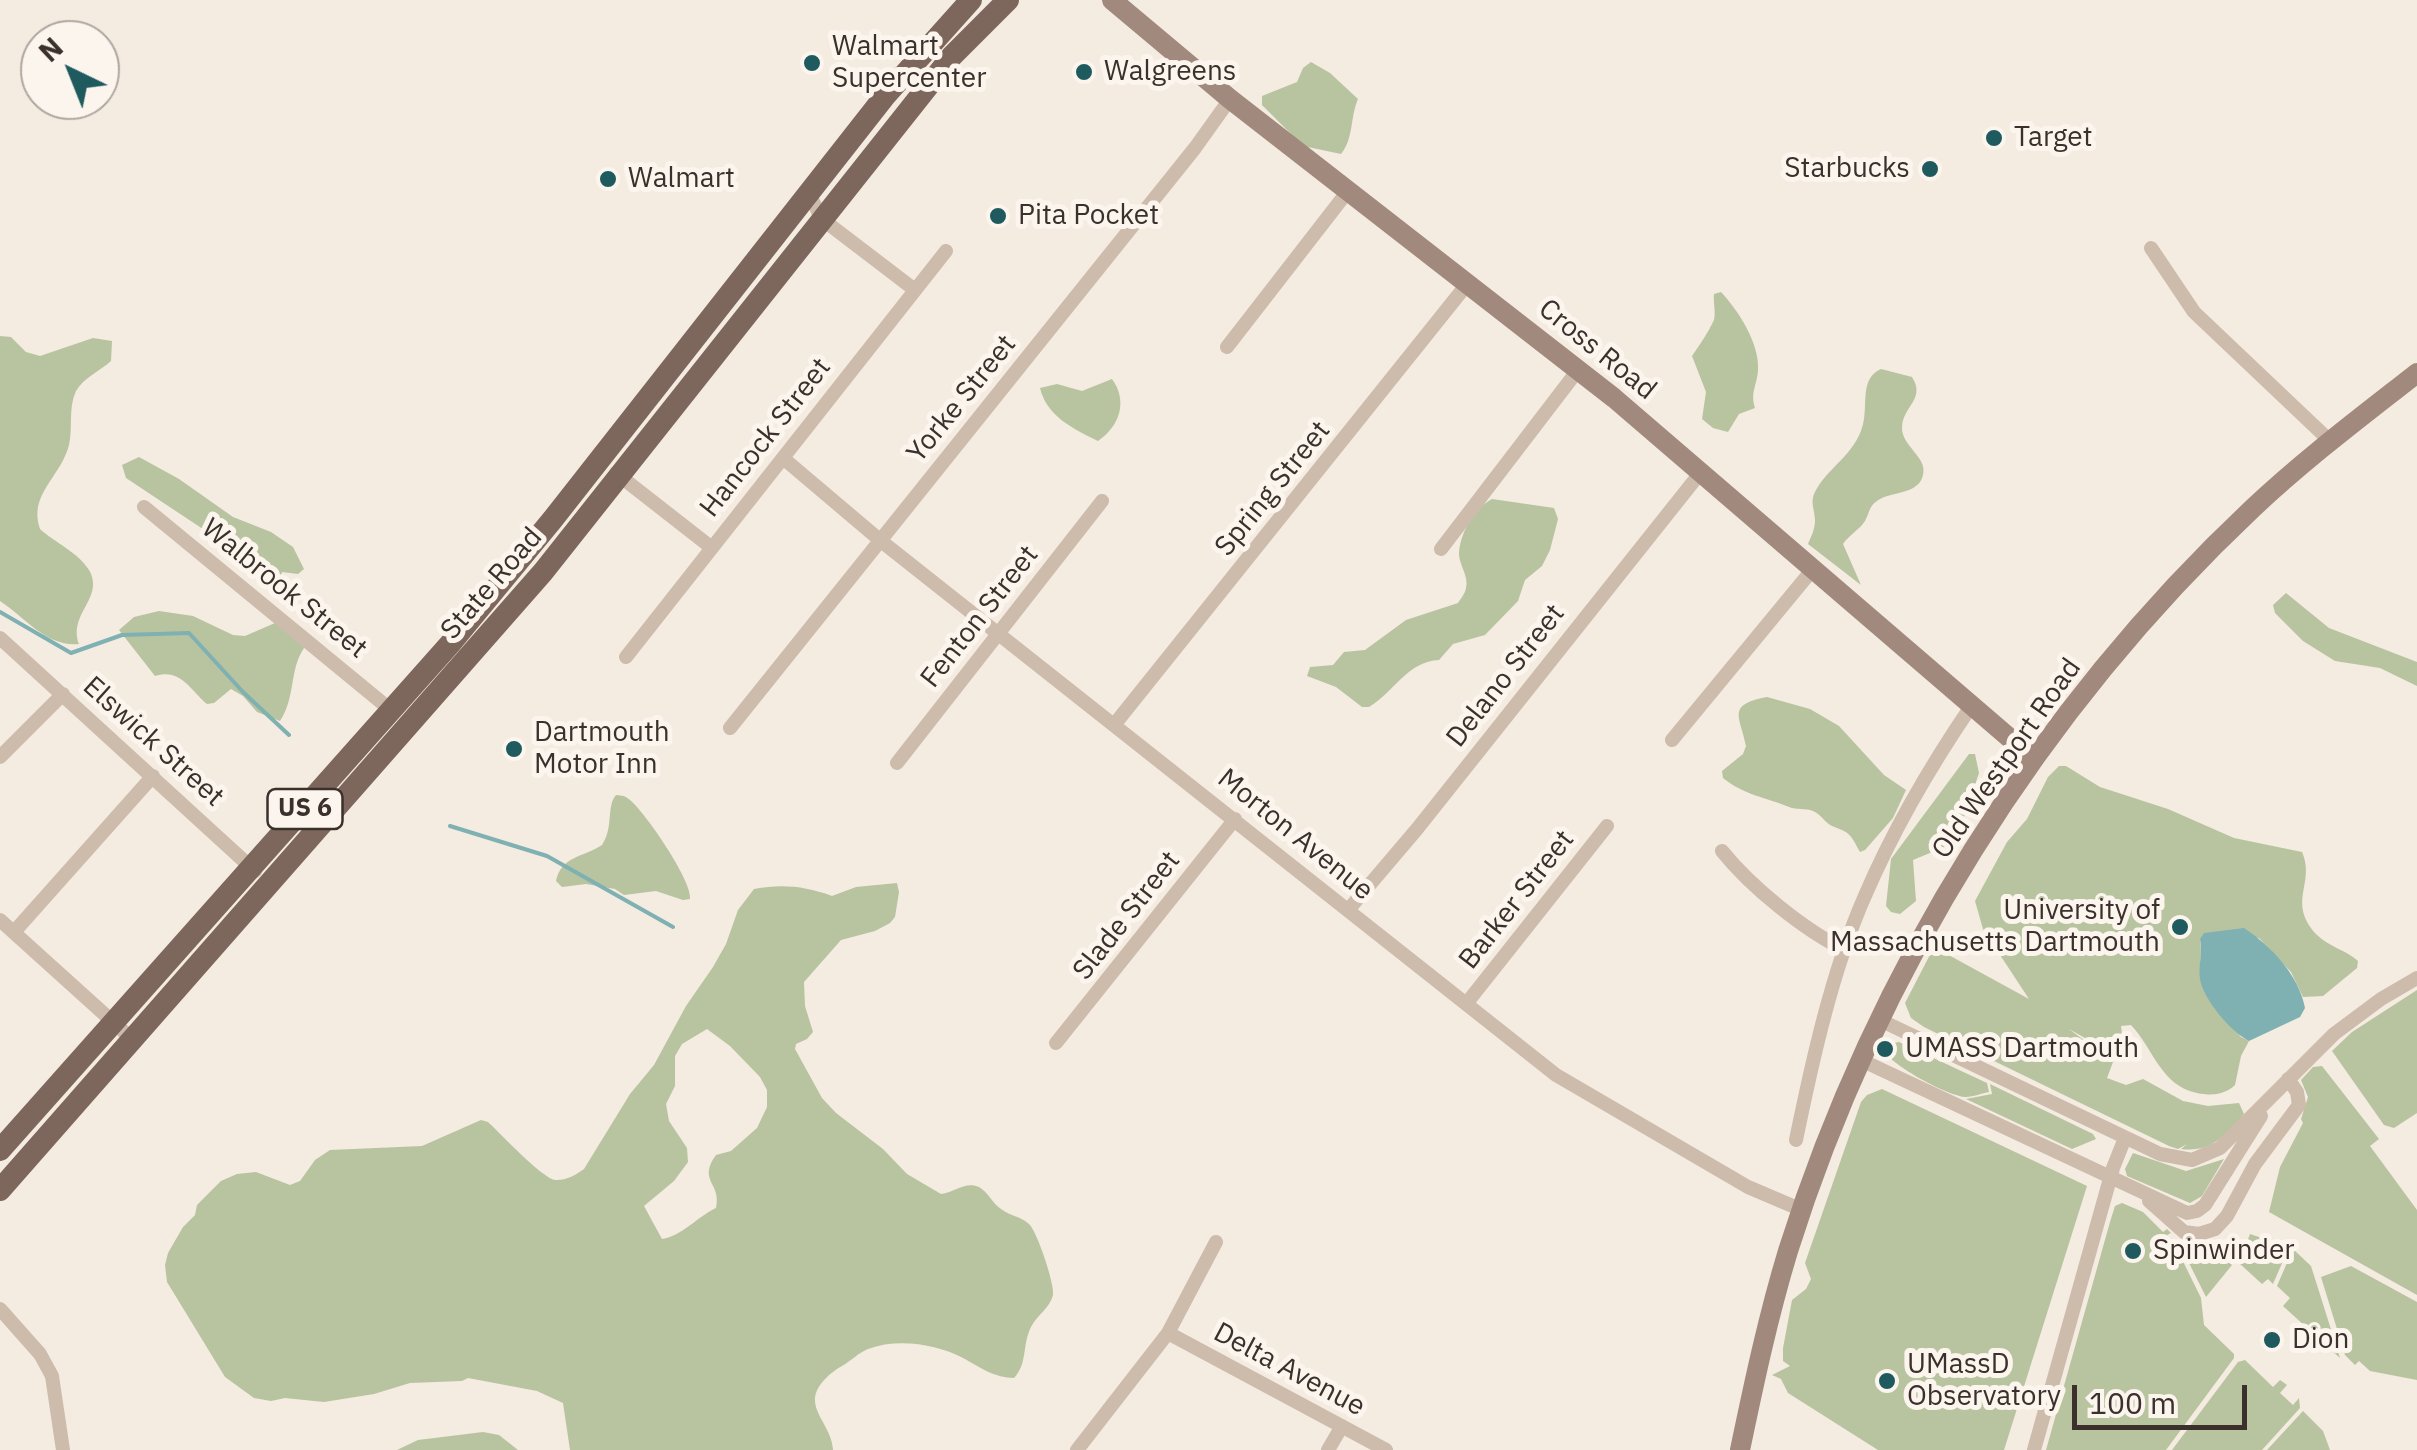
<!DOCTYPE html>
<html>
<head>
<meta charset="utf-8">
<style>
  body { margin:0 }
  #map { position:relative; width:2417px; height:1450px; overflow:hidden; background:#f4ebe1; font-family:"IBM Plex Sans",sans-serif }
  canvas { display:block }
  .north { position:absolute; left:20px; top:20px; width:100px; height:100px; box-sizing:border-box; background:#fbf5ee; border:2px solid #aea6a0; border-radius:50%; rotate:317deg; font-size:28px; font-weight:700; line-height:40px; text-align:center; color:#3b302b }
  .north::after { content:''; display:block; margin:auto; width:35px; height:45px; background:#1f5a5e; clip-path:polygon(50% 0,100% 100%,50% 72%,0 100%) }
  .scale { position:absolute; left:2072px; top:1385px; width:175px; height:45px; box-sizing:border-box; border:5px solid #3b302b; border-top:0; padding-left:12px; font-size:30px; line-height:35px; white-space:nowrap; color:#3b302b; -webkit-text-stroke:8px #fbf5ee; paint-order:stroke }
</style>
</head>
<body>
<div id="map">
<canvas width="2417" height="1450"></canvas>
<div class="north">N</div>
<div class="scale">100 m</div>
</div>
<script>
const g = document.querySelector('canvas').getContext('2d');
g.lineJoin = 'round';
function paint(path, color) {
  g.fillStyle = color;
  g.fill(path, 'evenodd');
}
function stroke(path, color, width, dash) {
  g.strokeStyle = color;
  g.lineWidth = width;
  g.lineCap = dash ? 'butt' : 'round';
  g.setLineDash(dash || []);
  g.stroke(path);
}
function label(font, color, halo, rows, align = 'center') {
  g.font = font + ' "IBM Plex Sans",sans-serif';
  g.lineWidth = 10;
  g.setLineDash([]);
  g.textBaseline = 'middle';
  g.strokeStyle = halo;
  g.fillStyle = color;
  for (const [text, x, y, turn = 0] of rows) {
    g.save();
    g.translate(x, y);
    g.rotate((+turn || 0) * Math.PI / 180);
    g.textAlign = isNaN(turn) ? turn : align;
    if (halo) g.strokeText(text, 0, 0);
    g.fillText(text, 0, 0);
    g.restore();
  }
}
const green = new Path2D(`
  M1311,62L1330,73L1358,99C1350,117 1354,138 1341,154L1303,146L1262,105V96L1297,82L1303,68Z
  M1721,292C1738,310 1760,344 1758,370C1757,386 1750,392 1755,408L1739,414L1728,432L1713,428L1702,419L1706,392L1692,356C1700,344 1708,333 1714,320C1716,313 1713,301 1714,294Z
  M0,336L11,337L26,352L40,356L93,338L112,341L111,361C100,371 83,378 76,391C68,408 73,428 69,445C61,477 28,494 40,529C54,542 79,553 89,570C105,598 68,613 79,644C46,647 26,618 0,601Z
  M1881,369L1912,377C1926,399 1903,406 1902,427C1901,446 1928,457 1923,475C1919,495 1890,491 1877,501C1869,506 1869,514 1865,521C1859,530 1849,535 1843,544L1861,585L1808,544C1811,537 1815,529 1815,521C1815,509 1809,502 1816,490C1831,464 1859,452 1864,419C1867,400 1861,378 1881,369Z
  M1112,379C1128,401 1120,426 1098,441C1074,429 1047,417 1040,388L1057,384L1082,391Z
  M139,457L179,479L233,517L271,532L293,547L304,569L298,574L282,572L281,576L293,586V595H281L236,551L126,478L122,465Z
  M1492,499L1554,508L1558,519L1550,550L1542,566L1525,580L1518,601L1485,635L1453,644L1439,660C1408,661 1394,692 1369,707H1362L1336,687L1307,676L1310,667L1333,665L1344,652L1365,650L1406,620L1458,603C1461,598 1465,594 1466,588C1469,577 1460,566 1459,555C1459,535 1474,508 1492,499Z
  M2286,593L2329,628L2417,662V686L2380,668L2335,661L2303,641L2275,613L2273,605Z
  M159,611L193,616L233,635L245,636L275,623L302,643L304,648C289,670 296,697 280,721L257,712L243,696L231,689L214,703L207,704C190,690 181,668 155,676L119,630L134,617Z
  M1767,697L1810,709L1839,726L1884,775L1906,790L1893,818L1865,850L1860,852C1850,834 1851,833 1832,826C1825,823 1821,814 1813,811C1805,808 1797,810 1789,807C1765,797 1744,795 1723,778L1722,771L1743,754L1746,746C1741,717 1725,705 1767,697Z
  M1969,754H1975L1979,773L1960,829L1949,845L1913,860L1916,901L1900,914L1891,912L1886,906L1891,859Z
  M2059,766H2066L2100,787L2168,809L2234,838L2302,852C2316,884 2286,902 2317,935C2329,947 2346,950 2358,961L2357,968L2323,996L2303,997L2291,972L2259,938L2200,939C2202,952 2200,961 2200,973C2200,997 2226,1019 2241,1037L2249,1041L2241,1056L2235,1085C2224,1095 2212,1096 2197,1093C2161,1086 2153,1048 2131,1025L2121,1026L2124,1049L2117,1056L2069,1029L2113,1062L2107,1078L2126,1085L2143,1079L2183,1101L2208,1106L2239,1103L2244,1114C2226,1135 2211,1153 2181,1149L2187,1144L2178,1149L2169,1146L1924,1027L1911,1018L1905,1003L1934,947L2029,999L1983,929L1975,901L2007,842L2027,819L2048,777Z
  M616,795C623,796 624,795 630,800C645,812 693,882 690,899L683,900L656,891L624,895L615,889L586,884L562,887L556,881C561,856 584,857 602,845C614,827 606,807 616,795Z
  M897,883L899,892L895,917L890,923L875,931L841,940L804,982L805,1006L813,1032L807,1039L796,1044L795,1049L822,1098L836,1113L883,1149L907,1174L941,1194C954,1193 965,1181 979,1187C988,1192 993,1204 1001,1209C1010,1216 1020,1216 1029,1224C1037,1231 1055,1285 1053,1295C1050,1308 1037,1315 1031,1327C1022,1345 1028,1363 1014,1378C995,1378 981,1368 965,1359C937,1344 898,1338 868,1349C858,1353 851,1361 842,1366C831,1372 814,1386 815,1401C816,1417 832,1430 833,1450H570L563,1403L537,1391L468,1378L462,1381L410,1383L374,1394L324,1402L285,1398L271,1401L254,1398L225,1377L167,1282L165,1265L168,1253L183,1227L195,1215L197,1205L221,1181L237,1174L256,1172L290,1185L300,1181L315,1160L330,1150L422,1146L481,1120L488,1122C500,1133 542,1178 555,1180C565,1181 576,1175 584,1169L630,1094L654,1065L686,1006L713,967L726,944L738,910L754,889C783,884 804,886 832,896L856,887ZM707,1029L730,1046L760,1077L767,1090V1107L757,1128L731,1151L716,1155C697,1181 722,1183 716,1208C697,1217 682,1236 662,1239L644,1206L674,1181L688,1162L687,1148L669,1121L666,1104L675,1086V1056L682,1044Z
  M2417,990V1113L2394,1128L2384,1125L2332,1051L2352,1032Z
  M1899,1042L1987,1083L1989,1092C1982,1093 1973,1097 1966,1097C1950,1097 1890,1065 1885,1051L1888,1044Z
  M2322,1066L2379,1139L2370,1146L2417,1210V1295L2269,1212L2280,1167L2303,1123L2301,1119L2308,1097L2301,1080L2313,1067Z
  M1990,1084L2093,1134L2096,1139L2072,1149L1966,1099L1992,1094Z
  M1882,1089L2087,1186L2004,1450H1878L1788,1393L1781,1379L1772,1375L1790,1366L1783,1361V1348L1792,1300L1806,1289L1811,1279L1805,1263L1861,1102L1867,1095Z
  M2133,1153L2186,1171L2224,1159L2202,1196L2190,1203L2127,1176L2125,1169Z
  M2122,1203L2143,1212L2163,1232L2167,1229L2171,1233L2167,1235L2172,1239L2201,1298L2204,1325L2234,1354V1358L2166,1450H2046L2110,1222L2115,1206Z
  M2250,1234L2289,1247L2273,1284L2268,1279L2262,1284L2239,1263Z
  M2187,1246L2196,1252L2212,1247L2232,1265L2206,1297L2183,1251Z
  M2293,1249L2311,1266L2340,1358L2283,1306L2290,1298L2277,1286Z
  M2351,1266L2417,1302V1380L2370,1371L2359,1361L2355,1365L2345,1355L2321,1277Z
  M2245,1360L2273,1387L2280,1380L2287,1385L2280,1393L2293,1405L2299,1398L2300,1408L2262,1450H2172L2238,1362Z
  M2303,1411L2323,1431L2330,1450H2267Z
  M483,1432L499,1435L518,1450H397L418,1440Z`);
const water = new Path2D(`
  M2244,928C2271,946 2299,975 2305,1008L2300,1017L2249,1041C2231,1032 2203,999 2200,979C2198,966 2203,953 2200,939L2204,933Z`);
const stream = new Path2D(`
  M0,612L71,653L122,635L189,633L243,692L289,735
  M450,826L547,856L673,927`);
const street = new Path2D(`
  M809,194L822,219L915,290
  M2151,248L2194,312L2329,440
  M1227,347L1348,191
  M783,458L881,541L1556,1075L1748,1187L1802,1210
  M616,473L712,548
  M144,507L392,711
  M1441,549L1578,370
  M0,638L255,871
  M626,657L946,251
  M1114,725L1468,283
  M730,728L1195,148L1230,99
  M1672,740L1813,569
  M0,757L63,694
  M897,763L1102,501
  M1722,851C1751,887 1804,930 1845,950
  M1349,909L1417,829L1701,472
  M0,920L133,1040
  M14,932L153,776
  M1466,1004L1607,826
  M1882,1021L2160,1154L2192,1160L2220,1148L2334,1034L2381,999L2417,978
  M1056,1043L1235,819
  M1863,1061L2187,1213L2197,1211L2205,1205L2261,1116
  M1796,1140C1812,1062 1832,971 1864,898C1893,830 1931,765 1972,705
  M2149,1201L2184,1232L2199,1234L2215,1229L2227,1216L2255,1164L2299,1105L2297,1092L2288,1079
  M0,1309L40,1354L52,1376L63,1450
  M1168,1333L1386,1450
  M1077,1450L1168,1333L1216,1242
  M1328,1450L1342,1426
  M2034,1450L2113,1168L2125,1138`);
const secondary = new Path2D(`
  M1112,0L1230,99L1614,398L2034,759
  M1740,1450C1754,1383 1768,1317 1788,1251C1876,971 2039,709 2253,508C2305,459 2361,417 2417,373`);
const primary = new Path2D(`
  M0,1150L450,644L553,519L885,96L971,0
  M0,1190L543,572L952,56L1008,0`);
const markers = [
  [812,63,10,"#1f5a5e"],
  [1084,72,10,"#1f5a5e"],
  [1994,138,10,"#1f5a5e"],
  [1930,169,10,"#1f5a5e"],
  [608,179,10,"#1f5a5e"],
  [998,216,10,"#1f5a5e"],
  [514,749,10,"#1f5a5e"],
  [2180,927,10,"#1f5a5e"],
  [1885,1049,10,"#1f5a5e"],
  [2133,1251,10,"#1f5a5e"],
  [2272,1340,10,"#1f5a5e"],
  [1887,1381,10,"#1f5a5e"]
];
const shields = [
  [305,809,75]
];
const shieldNames = [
  ["US 6",305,809]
];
const poiNames = [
  ["Walmart",832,47],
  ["Supercenter",832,79],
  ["Walgreens",1104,72],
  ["Target",2014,138],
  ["Starbucks",1910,169,"right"],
  ["Walmart",628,179],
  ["Pita Pocket",1018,216],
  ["Dartmouth",534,733],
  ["Motor Inn",534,765],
  ["University of",2160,911,"right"],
  ["Massachusetts Dartmouth",2160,943,"right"],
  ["UMASS Dartmouth",1905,1049],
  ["Spinwinder",2153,1251],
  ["Dion",2292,1340],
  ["UMassD",1907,1365],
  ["Observatory",1907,1397]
];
const streetNames = [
  ["Cross Road",1597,350,39],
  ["Yorke Street",962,399,-51],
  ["Hancock Street",766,438,-52],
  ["Spring Street",1273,489,-51],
  ["State Road",492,584,-49],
  ["Walbrook Street",284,589,39],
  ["Fenton Street",980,617,-52],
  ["Delano Street",1506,676,-52],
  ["Elswick Street",153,742,42],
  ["Old Westport Road",2007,759,-55],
  ["Morton Avenue",1295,835,39],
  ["Barker Street",1517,900,-52],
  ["Slade Street",1127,916,-52],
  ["Delta Avenue",1289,1370,28]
];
paint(green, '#b8c4a0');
paint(water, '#7fb0b2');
stroke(stream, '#7fb0b2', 4);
stroke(street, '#cdbbac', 14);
stroke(secondary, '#a18a7d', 20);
stroke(primary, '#7d675c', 22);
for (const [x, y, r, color] of markers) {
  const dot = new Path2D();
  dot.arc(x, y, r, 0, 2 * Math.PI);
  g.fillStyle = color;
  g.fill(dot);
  stroke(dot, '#fbf5ee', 4);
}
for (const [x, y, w] of shields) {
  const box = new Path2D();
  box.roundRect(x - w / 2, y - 20, w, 40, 8);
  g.fillStyle = '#fbf5ee';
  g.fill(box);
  stroke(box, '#3b302b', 2.5);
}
label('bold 25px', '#3b302b', null, shieldNames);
label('28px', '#3b302b', '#fbf5ee', poiNames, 'left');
label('28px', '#3b302b', '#fbf5ee', streetNames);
</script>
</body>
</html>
